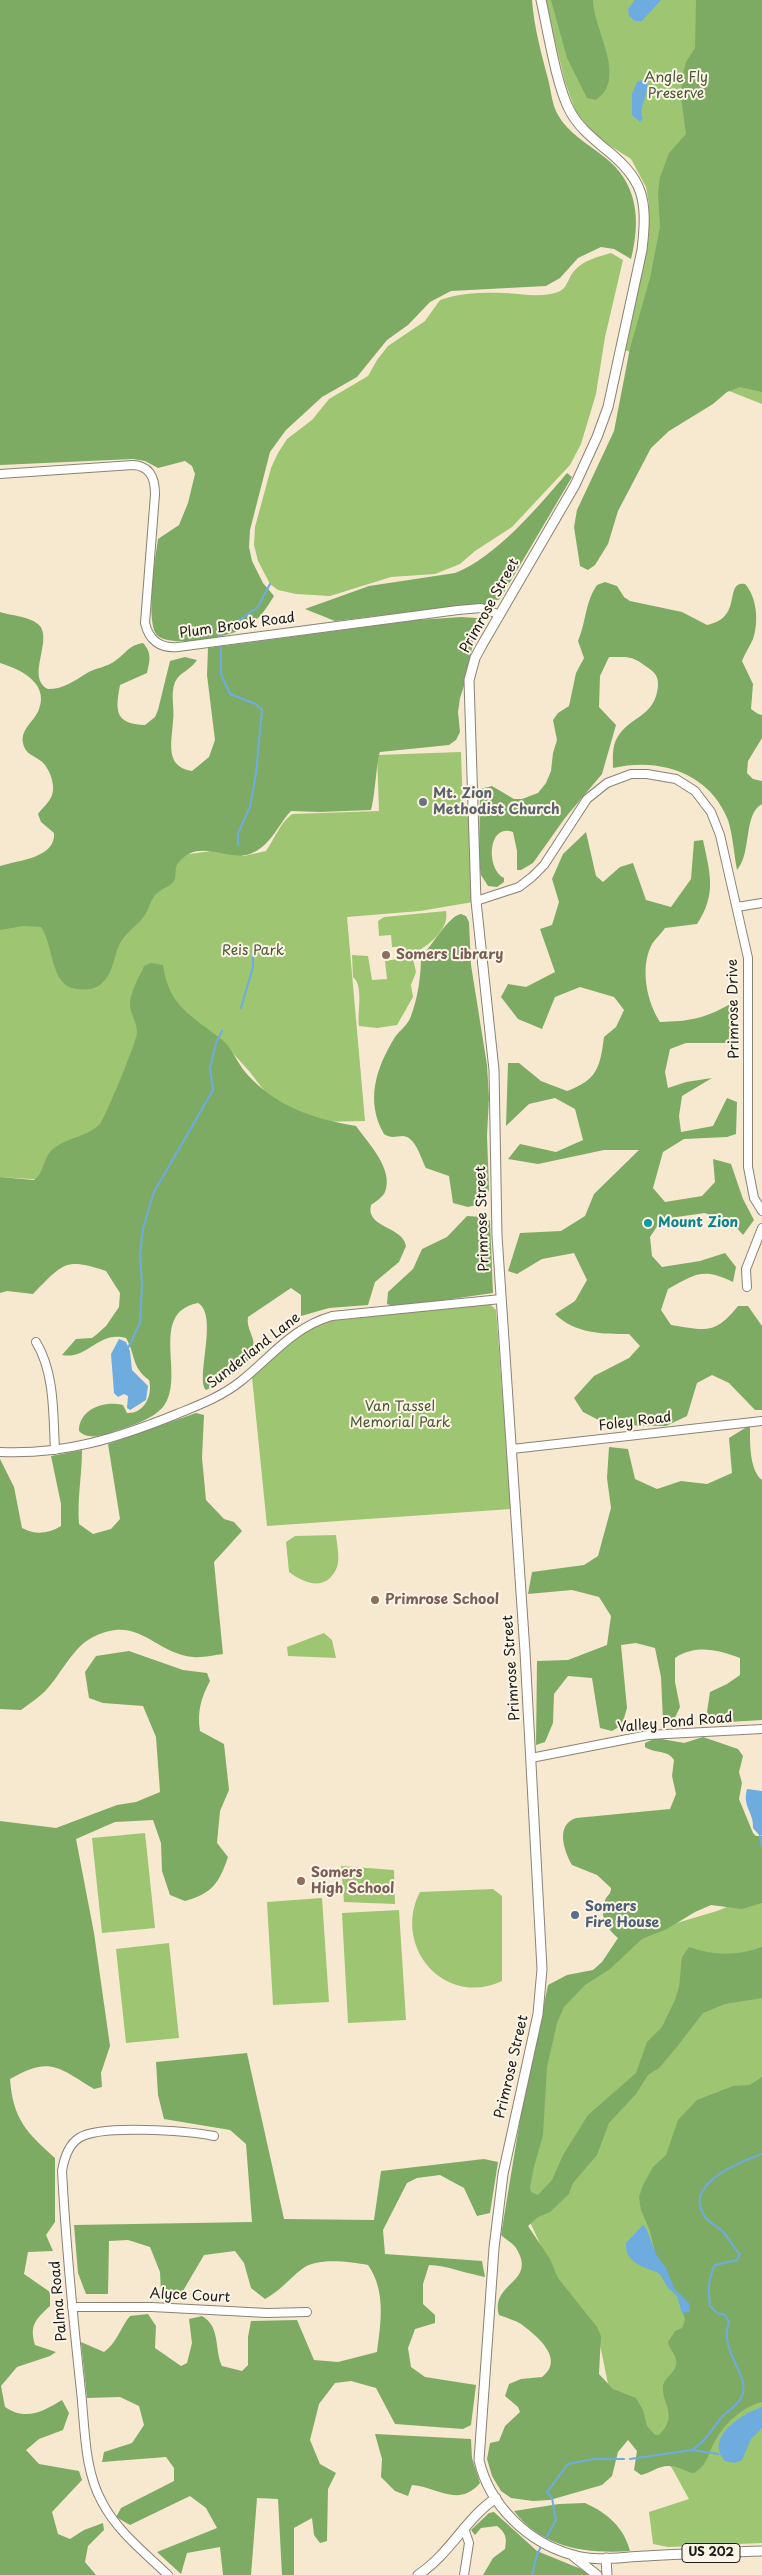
<!DOCTYPE html>
<html>
<head>
<meta charset="utf-8">
<style>
  body { margin:0 }
  canvas { display:block; background:#f7e8d0 }
</style>
</head>
<body>
<canvas width="762" height="2575"></canvas>
<script>
const g = document.querySelector('canvas').getContext('2d');
g.lineJoin = 'round';
function paint(path, color) {
  g.fillStyle = color;
  g.fill(path, 'evenodd');
}
function stroke(path, color, width, dash) {
  g.strokeStyle = color;
  g.lineWidth = width;
  g.lineCap = dash ? 'butt' : 'round';
  g.setLineDash(dash || []);
  g.stroke(path);
}
function label(font, color, halo, rows, align = 'center') {
  g.font = font + ' "Playpen Sans",sans-serif';
  g.lineWidth = 4;
  g.setLineDash([]);
  g.textBaseline = 'middle';
  g.strokeStyle = halo;
  g.fillStyle = color;
  for (const [text, x, y, turn = 0] of rows) {
    g.save();
    g.translate(x, y);
    g.rotate((+turn || 0) * Math.PI / 180);
    g.textAlign = isNaN(turn) ? turn : align;
    if (halo) g.strokeText(text, 0, 0);
    g.fillText(text, 0, 0);
    g.restore();
  }
}
const green = new Path2D(`
  M545,0H762V404L625,350L649,236V204L646,187L631,159L601,140L577,115L565,82Z
  M611,253L623,260L605,337L596,394L581,444L570,465L512,527L475,551L460,564L435,574L391,577L330,596L296,594L278,590L270,584L258,561L254,545L255,527L271,468L278,453L287,439L312,420L329,399L368,376L377,360L388,346L425,321L440,300C459,293 484,292 505,293C521,294 542,298 558,292C567,289 568,278 574,271C584,260 597,257 611,253Z
  M461,752L463,808H468L473,902L420,911L347,917L365,1121L314,1122L272,1101L249,1071L221,1040L111,1121L46,1180L0,1177V906L182,855L219,850L244,856L266,851C275,838 280,823 292,814L379,811L377,755Z
  M446,911C450,930 427,947 412,954L416,972L411,985L413,997L397,1025L377,1028L359,1026C357,1012 364,986 353,977L352,955L368,956L372,980L387,979L385,961L403,958L401,947H392L391,935L379,936L378,921L384,917Z
  M490,1304L496,1310L511,1509L267,1526L252,1377L288,1342L321,1322Z
  M336,1535C337,1544 340,1559 337,1567C327,1592 305,1584 289,1572L286,1542L295,1536Z
  M324,1633L332,1640L336,1658L288,1656L287,1647Z
  M145,1833L155,1928L102,1933L92,1838Z
  M341,1866L394,1870L395,1904L344,1902Z
  M493,1889L502,1896V1981C444,2008 392,1946 420,1892Z
  M762,1893V2543L668,2547L653,2544L649,2512L689,2499L673,2470L639,2417L608,2384L597,2330L562,2292L525,2211L544,2052L563,1993L643,1933L717,1911Z
  M322,1898L329,2002L273,2005L267,1902Z
  M399,1910L406,2020L348,2023L342,1913Z
  M169,1943L179,2038L126,2043L116,1949Z`);
const forest = new Path2D(`
  M0,0H532C534,27 541,52 548,79C551,90 552,105 558,115C568,133 588,144 603,156C638,182 641,220 631,259L614,249L601,247L578,258L560,278L546,286L451,291L430,302L408,325L387,340L357,377L322,397L286,430L270,452L250,530L249,547L252,561L263,583L274,596C268,606 260,618 250,625C237,636 167,650 156,634C146,618 155,558 158,539L179,525L188,503L195,474L192,466L185,461L158,468L145,461L133,459L0,465Z
  M551,0H593C594,32 628,78 596,100L587,98L567,58Z
  M696,0H762V392L740,387L727,392L713,404L669,431L651,448L618,511L608,544L595,565L588,570L580,566L574,527L577,510L614,431L630,348L650,278L660,227L658,193L660,177L669,153L686,134L681,97L682,78L686,62L695,48Z
  M567,473L572,477L500,599L485,605L477,604L335,621L305,609L369,586L455,573C495,558 540,505 567,473Z
  M605,582L617,586L624,597L630,601L682,612L707,625C744,618 723,581 745,584C757,597 759,622 753,639C750,646 745,653 742,661L753,684L751,709L758,714L762,715V738L748,761L747,773L753,779L762,781V804C743,814 752,853 737,870C734,854 733,836 728,820C710,773 659,757 613,768C613,758 612,746 617,738C630,715 655,718 658,686C658,678 657,675 651,670C632,656 633,657 609,657L600,676L599,707L616,725L602,774L565,818L533,863L521,870H517V851L513,832C487,823 486,870 504,878V882L497,887L488,886L481,875L479,862L480,789L492,786L514,799H522L538,793L546,783L551,771L553,753L557,740L553,720L558,713L569,706L576,673L584,658L578,641C586,623 585,602 597,585Z
  M0,612C12,616 31,616 40,626C52,642 26,678 48,689C64,689 74,681 87,673C96,668 107,667 115,661C128,652 127,646 143,643C152,653 150,660 147,673L120,685C115,711 115,724 145,725L155,717L158,710L170,661L185,657L197,660C192,669 180,672 175,682C170,695 175,708 173,721C172,741 164,767 192,771L209,757L215,740L207,675L208,648L417,620L461,617L477,618L483,623L473,641L468,673L460,698L458,712L460,732L456,740L449,745L380,752C377,756 375,798 371,810L320,812L291,811C277,826 271,846 250,854C227,862 199,837 178,863C174,868 177,876 174,881C170,887 160,889 155,895C151,900 149,908 145,915C139,924 128,931 122,940C113,953 115,973 101,984C94,990 85,990 76,989C50,986 54,945 41,927L23,926L0,930V866C19,860 56,858 54,833L41,822L38,814C42,808 50,802 52,795C56,785 49,767 41,761C33,755 25,754 23,743C20,729 35,721 39,709C49,683 20,669 0,663Z
  M586,832L596,876L603,882L620,867L633,863L646,900L671,907L691,879L694,841L703,840C710,873 717,894 697,924L665,928C661,934 654,940 651,946C640,969 647,1002 660,1022C690,1021 704,1019 730,1004L736,1029L732,1043H686L670,1049L665,1072L668,1088L686,1082L712,1078L682,1096L679,1116L681,1132L713,1126L727,1098L737,1102L736,1134L727,1137L684,1139L663,1152L653,1188L665,1202L702,1196L715,1182L713,1159L731,1164L743,1199L754,1220L743,1235L736,1227L705,1213L662,1219L650,1237L652,1256L662,1267L700,1261L725,1253L736,1267L733,1282C703,1267 695,1274 668,1289L661,1310L671,1325C705,1330 714,1336 738,1306H748L762,1326V1410H755L729,1383L712,1375L697,1383L687,1416L666,1426L608,1425L583,1412L574,1398L594,1376L629,1358L640,1346L629,1334C603,1334 575,1334 555,1314L575,1301L587,1280L574,1253L542,1259L517,1274L508,1271L520,1233L561,1231L585,1216L594,1194L639,1150H604L538,1164L508,1159L520,1144L556,1152L583,1140L575,1109L555,1098L529,1104L506,1126L508,1063H519L541,1081L567,1091C597,1080 600,1068 604,1037L616,1027L624,1010L614,997L580,987L555,997L542,1029L518,1019L501,997L508,984L526,987L555,972L540,929L552,925L559,902L552,879L563,854Z
  M461,914L466,916L469,922L471,965L487,1065L489,1098L487,1136L489,1190L484,1203L468,1207L453,1203L449,1176L426,1168C421,1159 416,1137 403,1136C395,1136 392,1139 384,1134C365,1101 376,1068 395,1037C400,1030 408,1025 411,1016C418,997 421,976 421,956C432,947 448,916 461,914Z
  M151,963L163,965C169,1007 191,1015 221,1039C232,1047 237,1063 246,1073C275,1106 313,1119 356,1126C368,1143 394,1169 385,1192C383,1197 375,1202 371,1205C365,1228 403,1226 406,1246L399,1262L375,1282L368,1305L329,1308L301,1316V1295L291,1288L248,1317C246,1328 254,1335 254,1347C255,1363 220,1384 206,1390C195,1379 219,1315 198,1303C147,1313 187,1378 163,1407C152,1420 128,1427 112,1432C102,1436 88,1440 79,1431C79,1409 104,1400 123,1405L127,1413C145,1414 153,1394 149,1380C131,1367 136,1355 126,1338C98,1330 88,1360 62,1355L76,1339L92,1338L96,1335L106,1326L119,1307L120,1293L106,1271C64,1257 63,1264 33,1294L7,1291L0,1293V1177L34,1180C44,1174 43,1157 53,1149C68,1137 87,1137 100,1124C105,1118 138,1039 137,1032C137,1023 131,1015 130,1006C129,993 139,978 144,966Z
  M467,1216L483,1217L490,1221L493,1293L396,1307L387,1304L388,1292L413,1269L422,1249L447,1237Z
  M196,1413L204,1415L202,1458L206,1500L224,1519L234,1522L242,1531L214,1562L223,1654C214,1655 202,1658 193,1657C153,1653 139,1614 93,1637C74,1646 61,1674 47,1689C40,1697 29,1704 21,1710L0,1709V1459L14,1487L22,1528C35,1535 48,1534 61,1526V1504L51,1456L82,1450C82,1475 77,1499 79,1524L93,1534L111,1529L120,1519L108,1444Z
  M750,1425C750,1441 749,1470 762,1480V1720L712,1723L707,1712L710,1692L727,1684L740,1675V1658C718,1650 696,1644 675,1658V1682L680,1707L673,1722L663,1721L661,1677L655,1648L636,1643L621,1645L627,1708L622,1725L612,1731L600,1728L592,1678L568,1676L554,1694L553,1723L545,1742L536,1745L537,1661L568,1660L607,1645L611,1616L599,1597L572,1590L528,1594L532,1572L584,1565L598,1556L611,1508L607,1478L609,1447L628,1449L635,1479L657,1489L681,1481L707,1484L732,1473L729,1438Z
  M129,1651L183,1670L207,1673L210,1681C201,1698 197,1712 200,1731L224,1744L229,1790L220,1811L217,1843L228,1857C219,1883 213,1893 185,1901L170,1895L162,1871L161,1843L153,1820L115,1822L76,1839L94,1933L110,2046L101,2073L102,2087L94,2089C58,2067 50,2056 10,2079C13,2119 26,2132 55,2158V2222L46,2235L53,2251L28,2252L24,2274L50,2292V2306C36,2319 29,2325 35,2345L56,2352L50,2356L17,2367L1,2386L5,2407C26,2421 42,2412 62,2400L69,2413L63,2430L39,2439L26,2450L39,2464L79,2471L82,2480L52,2512L58,2534L70,2539L84,2530L103,2523L104,2530L88,2546L85,2562L96,2575H0V1821L56,1828L117,1805L136,1802L160,1792L156,1737L143,1706L103,1703L89,1698L85,1672L96,1656Z
  M703,1737L738,1749L743,1756L739,1772L742,1783L739,1799L753,1833L756,1836H762V1903L742,1909L711,1905L695,1912L667,1929L642,1939L610,1969L585,1985L564,2007L557,2023L547,2067L543,2135L534,2167L530,2187L531,2192L538,2195L552,2180L563,2155L588,2115L636,2073L647,2042L662,2027L675,2000L679,1987L682,1957L689,1947C714,1956 737,1956 762,1947V1998L725,2004L703,2013L676,2048L659,2068L648,2075L636,2094L609,2123L597,2155L573,2183L569,2194L550,2212L538,2217L528,2226L550,2259L558,2278L597,2327L601,2336L599,2374L613,2389L636,2398L643,2410L647,2426L655,2435H659C679,2415 662,2405 663,2387C664,2376 678,2373 676,2360C675,2353 669,2349 668,2342L675,2331L682,2328L685,2320L677,2291L673,2289L656,2257L650,2231L641,2210L639,2197L643,2185L653,2167L666,2155L678,2120L697,2100L733,2086L750,2085L762,2077V2402C742,2407 725,2423 715,2441C708,2453 708,2465 694,2473C687,2473 680,2466 668,2466C658,2466 651,2473 641,2475L634,2470L637,2451L628,2440L618,2452L612,2476L602,2485L550,2500L533,2501L511,2498L501,2491L492,2476L487,2459L490,2443L499,2441L505,2426L520,2412L518,2407L505,2396L509,2384L521,2379L542,2377C566,2359 536,2335 521,2324C515,2320 506,2318 499,2315C490,2282 538,2283 516,2248C513,2243 505,2239 501,2235L522,2108L548,1985L567,1975L593,1970L602,1962L618,1938C606,1928 598,1914 606,1898C609,1894 611,1893 611,1888L597,1875L572,1865C564,1851 555,1825 576,1818L670,1809L676,1794L672,1776L674,1760C667,1749 655,1754 645,1747V1743L656,1738L684,1743Z
  M247,2053L284,2219L374,2220L381,2171L484,2159L498,2162L490,2213L477,2216L464,2188L440,2175L417,2178L407,2183L383,2230L385,2254L482,2261L485,2277C467,2274 446,2265 429,2265L423,2284V2304L435,2315V2323L415,2329L408,2348L411,2367L425,2377L476,2385L471,2425L463,2429L395,2424L376,2388L351,2381L335,2383L319,2404L310,2440L320,2464L336,2473L328,2489L327,2541L320,2543L314,2535L312,2518L294,2528V2575H282L278,2499L257,2498L251,2575H223L220,2547L187,2553L181,2574L157,2552L217,2528L206,2508L190,2496L130,2525L116,2517L121,2508L174,2481V2468L166,2457L102,2462L104,2452L132,2443L144,2425L139,2406L120,2397L87,2398L81,2342L104,2352C117,2343 120,2328 130,2316L148,2314L156,2326L155,2348L181,2366L187,2363L192,2343L189,2319L202,2316C221,2327 214,2349 222,2366L242,2371L248,2365V2337L251,2321L297,2320L314,2360L338,2362L377,2352C381,2322 386,2291 368,2265C350,2262 317,2257 302,2269C289,2279 280,2291 265,2299L251,2288L244,2263L235,2251L204,2255L180,2296L161,2293L160,2272L150,2247L128,2240L109,2241L108,2294H86L78,2273L74,2225L252,2222L246,2144L230,2130L164,2119L158,2095L156,2062Z
  M375,2434L471,2439L472,2458L480,2483C459,2508 437,2487 412,2485L408,2496L395,2491L381,2477L382,2459Z
  M585,2503C607,2513 624,2527 630,2551C587,2554 542,2548 514,2511L559,2504Z
  M494,2512L537,2551L581,2569L590,2575H483L493,2558L505,2549C507,2538 506,2533 497,2526L481,2528L475,2535L471,2530L489,2513Z`);
const water = new Path2D(`
  M635,0H661L642,21H635L629,16L628,9Z
  M646,78C652,91 637,108 643,118L640,122L632,115V94L637,82Z
  M119,1339L126,1342L130,1351L132,1370L148,1386L146,1400L130,1410L127,1408L128,1396L124,1394L118,1397L114,1393L111,1354Z
  M747,1789L762,1791V1835L760,1836L753,1828C754,1812 742,1807 747,1789Z
  M643,2225L646,2228L656,2254L666,2268L674,2288L689,2303L690,2312L682,2313L677,2296L668,2288L660,2274C645,2266 625,2265 626,2243Z
  M762,2407V2428L751,2439L742,2460L735,2463L725,2461C704,2438 741,2414 762,2407Z`);
const stream = new Path2D(`
  M221,639V632L258,607L270,584
  M221,644V674L230,694L256,704L262,710L256,773L250,807L238,833V845
  M241,1008L253,967V953L258,944
  M128,1348L140,1323L142,1285L140,1255L143,1228L154,1192L213,1090L210,1068L216,1043L222,1031
  M760,1836L762,1847
  M692,2450C708,2439 710,2431 722,2417C728,2411 738,2405 741,2398C753,2375 718,2354 729,2322L725,2315L717,2313L710,2306C708,2290 708,2279 715,2265L737,2260L740,2254C733,2248 730,2239 724,2233C719,2227 711,2224 706,2218C680,2185 740,2162 762,2154
  M630,2459L692,2450L718,2454
  M545,2540L556,2520L552,2498L547,2492L568,2464L594,2459H624
  M532,2575L537,2554L541,2547`);
const minor = new Path2D(`
  M0,474L133,465C150,466 155,478 155,494L145,623C149,640 160,649 178,647L458,610L481,608L498,614
  M476,901L519,887L532,877L544,865L587,799L607,783L631,774H647L676,779L695,791L711,812L720,835L748,958V1167L754,1198L762,1211
  M737,907L762,903
  M747,1287L746,1269L762,1228
  M36,1342C55,1373 53,1415 55,1450
  M512,1449L762,1421
  M0,1452C64,1455 118,1438 177,1414C199,1405 221,1397 241,1381C271,1357 293,1327 332,1316L501,1299
  M531,1758L648,1735L762,1729
  M72,2307H152L267,2313L307,2312
  M168,2575C144,2552 117,2531 102,2502C84,2470 85,2427 81,2391C73,2318 66,2245 62,2171C64,2159 68,2145 79,2138C100,2124 188,2131 214,2136
  M464,2575L469,2543L464,2528`);
const major = new Path2D(`
  M541,0C548,30 556,85 570,111C578,126 590,136 603,147C644,179 648,199 642,250L608,407L597,437L575,485L482,645L475,658L469,680L476,901L494,1070L497,1236L525,1652L542,1969L538,2014L503,2174L494,2248L479,2460C489,2505 528,2543 573,2555C595,2562 621,2557 644,2556C684,2554 723,2552 762,2551
  M573,2556L597,2575
  M606,2558L607,2575
  M418,2575C450,2554 465,2519 496,2498`);
const markers = [
  [423,802,5,"#6b7280"],
  [386,955,5,"#8d6e63"],
  [648,1223,5,"#0f9aa8"],
  [375,1600,5,"#8d6e63"],
  [301,1881,5,"#8d6e63"],
  [575,1915,5,"#5c6f8a"]
];
const shields = [
  [711,2553,58]
];
const shieldNames = [
  ["US 202",711,2553]
];
const parkNames = [
  ["Angle Fly",676,78],
  ["Preserve",676,94],
  ["Reis Park",253,951],
  ["Van Tassel",400,1407],
  ["Memorial Park",400,1423]
];
const streetNames = [
  ["Primrose Street",490,606,-61],
  ["Plum Brook Road",237,626,-8],
  ["Primrose Drive",734,1009,-91],
  ["Primrose Street",483,1219,-92],
  ["Sunderland Lane",254,1351,-38],
  ["Foley Road",635,1422,-7],
  ["Primrose Street",512,1668,-94],
  ["Valley Pond Road",675,1723,-5],
  ["Primrose Street",512,2067,-77],
  ["Alyce Court",190,2296,3],
  ["Palma Road",59,2301,-95]
];
const worshipNames = [
  ["Mt. Zion",433,794],
  ["Methodist Church",433,810]
];
const educationNames = [
  ["Somers Library",396,955],
  ["Primrose School",385,1600],
  ["Somers",311,1873],
  ["High School",311,1889]
];
const cultureNames = [
  ["Mount Zion",658,1223]
];
const serviceNames = [
  ["Somers",585,1907],
  ["Fire House",585,1923]
];
paint(green, '#9ec672');
paint(forest, '#7eab64');
paint(water, '#6eace0');
stroke(stream, '#6eace0', 2);
stroke(minor, '#8a8276', 10);
stroke(major, '#8a8276', 11);
stroke(minor, '#fff', 8);
stroke(major, '#fff', 9);
for (const [x, y, r, color] of markers) {
  const dot = new Path2D();
  dot.arc(x, y, r, 0, 2 * Math.PI);
  g.fillStyle = color;
  g.fill(dot);
  stroke(dot, '#fcf5e5', 2);
}
for (const [x, y, w] of shields) {
  const box = new Path2D();
  box.roundRect(x - w / 2, y - 9.5, w, 19, 4);
  g.fillStyle = '#fcf5e5';
  g.fill(box);
  stroke(box, '#1c1c1c', 1);
}
label('bold 12px', '#1c1c1c', null, shieldNames);
label('14px', '#4a583a', '#fcf5e5', parkNames);
label('14px', '#1c1c1c', '#fcf5e5', streetNames);
label('bold 14px', '#5b616d', '#fcf5e5', worshipNames, 'left');
label('bold 14px', '#785e54', '#fcf5e5', educationNames, 'left');
label('bold 14px', '#0d838f', '#fcf5e5', cultureNames, 'left');
label('bold 14px', '#4e5e75', '#fcf5e5', serviceNames, 'left');
</script>
</body>
</html>
